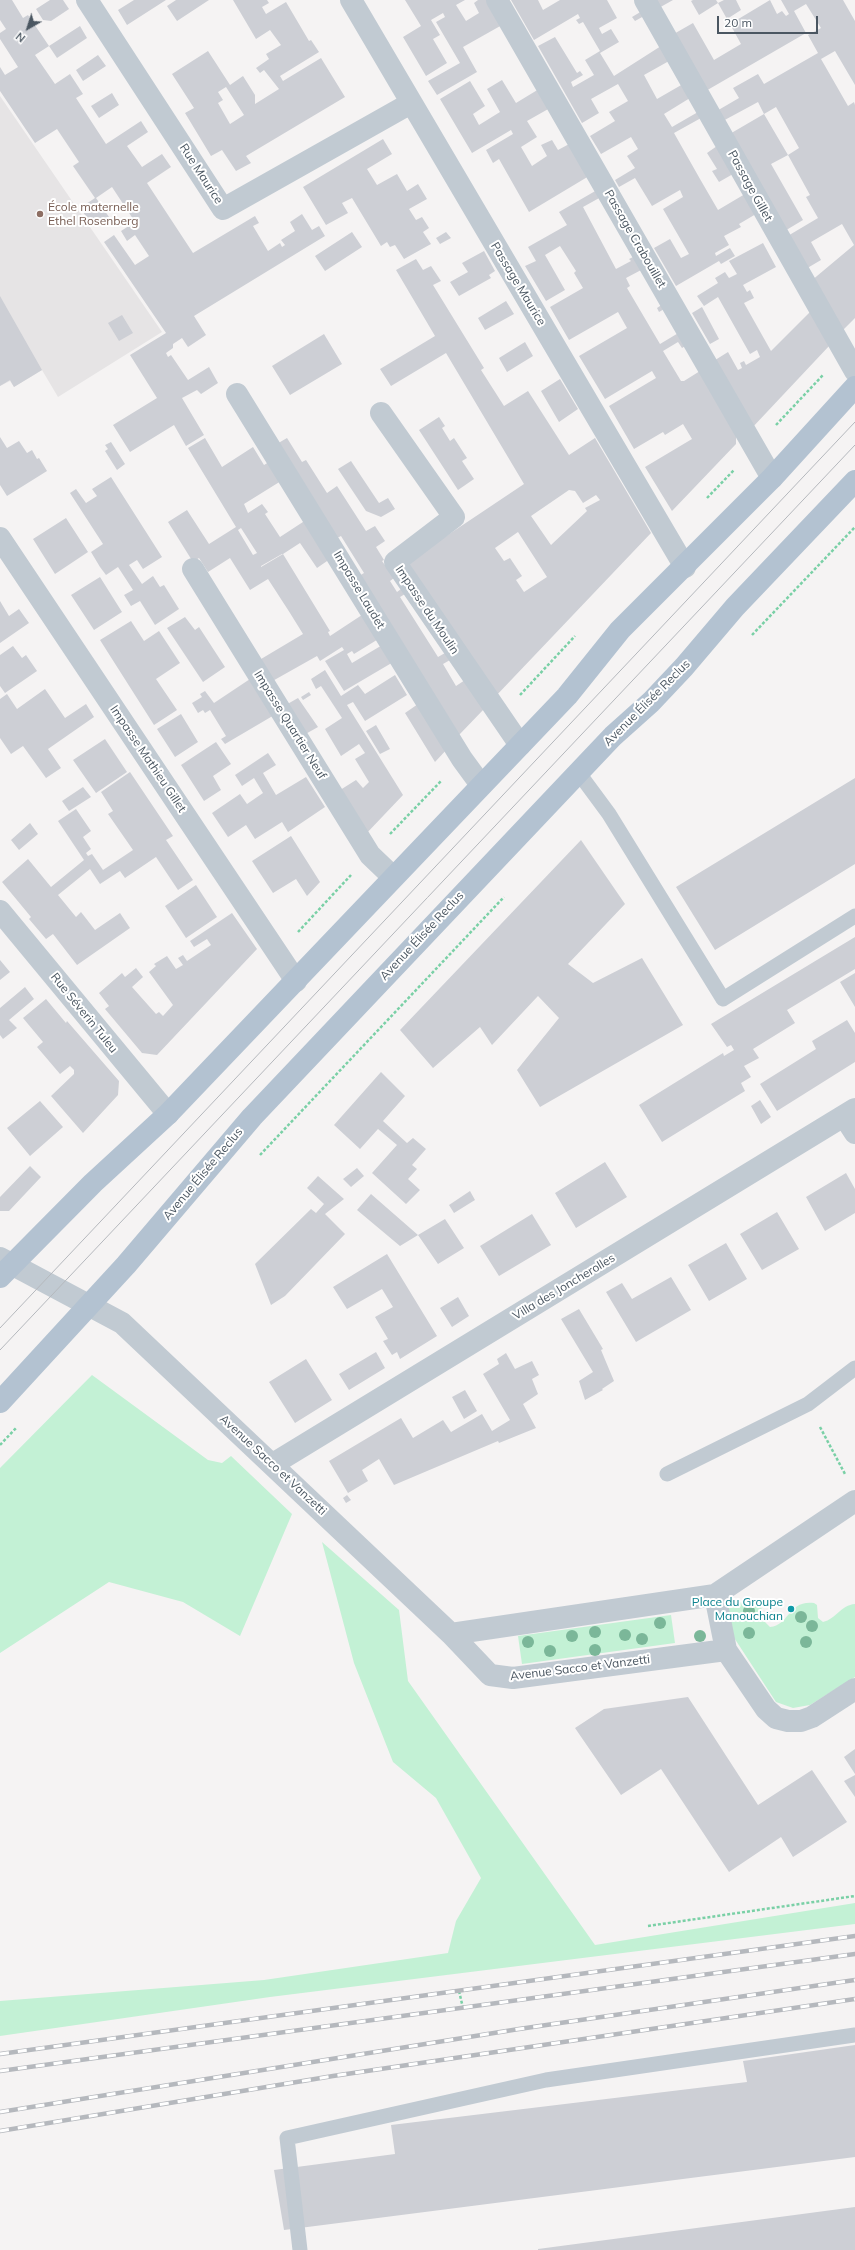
<!DOCTYPE html>
<html>
<head>
<meta charset="utf-8">
<style>
  body { margin:0 }
  #map { position:relative; width:855px; height:2250px; overflow:hidden; background:#f5f3f3; font-family:Mulish,sans-serif }
  canvas { display:block }
  .north { position:absolute; left:8px; top:8px; width:40px; height:40px; -webkit-text-stroke:3px #fff; paint-order:stroke; rotate:219deg; font-size:11px; font-weight:700; line-height:16px; text-align:center; color:#4a5661 }
  .north::after { content:''; display:block; margin:auto; width:14px; height:18px; background:#4a5661; clip-path:polygon(50% 0,100% 100%,50% 72%,0 100%) }
  .scale { position:absolute; left:717px; top:16px; width:101px; height:18px; box-sizing:border-box; border:2px solid #4a5661; border-top:0; padding-left:5px; font-size:12px; line-height:14px; white-space:nowrap; color:#4a5661; -webkit-text-stroke:3px #fff; paint-order:stroke }
</style>
</head>
<body>
<div id="map">
<canvas width="855" height="2250"></canvas>
<div class="north">N</div>
<div class="scale">20 m</div>
</div>
<script>
const g = document.querySelector('canvas').getContext('2d');
g.lineJoin = 'round';
function paint(path, color) {
  g.fillStyle = color;
  g.fill(path, 'evenodd');
}
function stroke(path, color, width, dash) {
  g.strokeStyle = color;
  g.lineWidth = width;
  g.lineCap = dash ? 'butt' : 'round';
  g.setLineDash(dash || []);
  g.stroke(path);
}
function label(font, color, halo, rows, align = 'center') {
  g.font = font + ' Mulish,sans-serif';
  g.lineWidth = 4;
  g.setLineDash([]);
  g.textBaseline = 'middle';
  g.strokeStyle = halo;
  g.fillStyle = color;
  for (const [text, x, y, turn = 0] of rows) {
    g.save();
    g.translate(x, y);
    g.rotate((+turn || 0) * Math.PI / 180);
    g.textAlign = isNaN(turn) ? turn : align;
    if (halo) g.strokeText(text, 0, 0);
    g.fillText(text, 0, 0);
    g.restore();
  }
}
const education = new Path2D(`
  M0,96L162,332L58,397L42,370L14,387L10,381L0,386Z`);
const green = new Path2D(`
  M92,1375L208,1460L222,1463L231,1456L292,1514L240,1636L183,1602L109,1582L0,1653V1468Z
  M322,1542L399,1610L408,1681L595,1945L855,1903V1924L270,1997L0,2036V2001L264,1980L448,1953L456,1921L481,1878L436,1798L393,1762L354,1663Z
  M751,1602C763,1606 763,1609 764,1621L770,1627C790,1625 788,1600 814,1603L817,1605L818,1618L823,1622C836,1619 841,1605 855,1604V1677L810,1705L793,1708L776,1702L729,1630L727,1607L729,1603Z
  M671,1615L675,1643L522,1664L518,1636Z`);
const building = new Path2D(`
  M0,0H12L23,18L28,15L49,46L35,55L55,84L70,74L83,94L76,98L106,144L141,121L148,132L127,146L142,167L162,154L171,167L147,183L193,253L255,216L259,223L253,226L268,251L280,243L282,247L285,245L281,240L295,231L290,222L302,214L312,230L319,226L325,236L194,316L206,335L188,347L182,338L173,344V348L166,353L168,357L171,355L188,380L209,367L218,383L201,394L197,390L182,398L204,435L186,446L174,425L130,452L113,425L157,398L130,355L166,333L104,242L114,235L135,265L149,256L135,235L127,241L121,231L135,222L112,187L96,198L109,217L93,226L80,208L95,198L73,166L79,162L57,129L35,143L0,91V67L5,75L18,67L0,39V33L6,29L0,20Z
  M50,0H63L69,9L51,21L43,20L36,9Z
  M134,0H166L127,25L118,10Z
  M176,0H209L177,21L167,6Z
  M233,0H267L269,3L262,7L266,14L286,2L309,41L311,40L319,52L280,76L283,81L321,58L345,97L246,156L251,163L236,171L222,150L211,156L185,113L194,108L172,74L208,51L230,85L243,76L255,95V104L279,89L264,70L260,73L256,68L269,59L266,54L281,45L270,30L256,39ZM226,87L244,115L230,124L218,103L223,100L218,92Z
  M405,0H465L456,5L466,21L479,13L474,3L478,0H487L502,25L463,47L477,72L437,95L428,81L460,63L436,22L445,17L443,13L431,20L440,35L433,39L447,63L426,76L403,37L421,26Z
  M511,0H538L543,10L560,0H607L617,18L599,28L602,34L611,29L619,42L600,53L614,76L661,46L669,61L644,75L657,99L683,84L690,98L664,114L672,127L698,112L701,118L674,133L700,179L718,210L745,194L756,214L739,224L741,227L724,236L729,245L715,253L716,256L730,248L735,256L721,264L719,261L676,286L654,248L670,239L681,258L689,254L663,209L683,197L680,190L652,206L635,178L619,187L615,180L635,168L627,156L638,149L631,137L601,154L590,136L615,121L609,112L628,101L618,84L591,99L599,113L582,123L538,46L555,37L577,73L580,71L583,75L571,82L573,87L594,75L585,60L600,51L583,22L579,24L576,20L580,18L578,14L534,40Z
  M652,0H673L657,9Z
  M693,0H716L718,3L699,15L691,1Z
  M724,0H736L741,10L727,19L718,3Z
  M770,0L777,14L782,11L786,16L789,14L781,0H843L855,21V85L835,51L821,59L848,106L854,102L855,105V318L840,333L811,281L854,245L842,224L811,242L821,260L804,270L786,237L818,218L806,197L810,195L788,155L771,164L803,220L783,232L728,135L764,114L788,155L799,148L776,107L764,114L758,102L721,122L715,112L739,98L733,88L758,74L764,84L818,53L808,35L821,28L806,4L794,11L806,33L704,92L672,35L693,23L714,60L741,44L730,24Z
  M642,11L644,16L635,21L632,17Z
  M80,26L87,38L57,58L49,46Z
  M98,55L106,66L83,81L76,70Z
  M502,80L516,103L539,89L550,108L527,121L537,137L521,147L532,166L547,156L541,145L552,140L558,150L571,143L589,176L529,212L499,159L493,163L486,150L513,134L511,130L472,153L440,99L470,81L485,106L473,114L479,125L500,112L487,89Z
  M112,93L119,105L99,118L91,106Z
  M383,139L392,154L367,169L377,185L397,174L407,191L418,184L427,199L409,209L416,220L422,217L429,228L423,232L431,244L404,259L395,245L390,247L387,242L381,246L352,198L342,203L348,213L326,225L303,187Z
  M717,146L733,174L719,182L712,171L717,169L707,153Z
  M597,190L601,197L583,207L616,269L631,261L629,259L635,256L643,269L626,278L630,286L627,288L660,344L680,332L687,345L682,348L678,342L663,351L681,381H684L700,371L736,433V444L672,511L645,467L692,439L683,424L665,435L663,432L634,449L609,406L656,378L652,371L605,399L579,356L627,328L618,312L569,340L550,307L583,288L574,273L576,271L560,246L545,255L565,290L546,301L525,266L536,261L528,247L567,225L559,212Z
  M352,232L362,247L325,271L315,256Z
  M446,232L451,238L440,244L436,238Z
  M763,243L776,267L743,285L747,292L750,290L754,298L744,303L771,351L811,311L830,345L751,429L712,362L728,352L738,370L742,368L740,363L744,361L746,365L760,357L757,350L750,354L718,297L704,306L697,296L718,283L715,278L725,272L729,278L737,274L729,261Z
  M484,251L495,271L489,275L491,278L459,296L450,282L468,272L462,263Z
  M416,259L423,270L431,266L441,281L433,285L484,368L481,370L504,406L528,391L569,455L595,438L651,533L494,698L403,565L524,484L446,353L391,386L380,369L435,336L396,270ZM569,490L575,491L583,503L596,495L600,500L585,508L587,511L551,545L531,516ZM518,532L547,577L524,592L516,580L522,576L510,558L504,561L495,548Z
  M0,296L42,370L14,387L10,380L0,386Z
  M506,301L514,314L485,330L478,318Z
  M663,304L666,308L659,312L657,308Z
  M702,307L719,339L710,344L692,313Z
  M122,315L133,333L119,341L108,323Z
  M324,334L342,364L290,395L272,366Z
  M525,342L533,356L507,372L499,358Z
  M560,379L578,409L559,422L541,391Z
  M439,417L445,426L442,428L450,441L454,438L467,458L462,461L474,479L458,490L419,430Z
  M0,437L7,448L19,441L27,453L32,450L37,459L39,458L47,471L7,496L0,485Z
  M205,438L222,467L253,447L264,465L269,462L281,481L244,504L248,513L262,504L268,512L265,514L280,537L306,520L330,559L317,568L300,543L283,554L330,631L328,632L330,636L365,613L380,638L354,654L352,651L347,654L352,663L384,644L395,661L344,691L325,661L344,650L342,647L320,661L317,656L269,683L256,662L303,634L290,613L268,579L250,590L230,558L208,572L199,558L193,562L168,522L187,510L209,544L236,527L188,448ZM241,528L257,553L253,555L238,530ZM282,554H283L261,567V566Z
  M287,438L302,462L306,460L327,493L337,486L366,531L375,526L385,541L376,547L384,560L382,561L394,578L390,581L397,592L401,589L405,594L400,597L438,657L445,653L450,660L443,664L456,686L465,680L484,709L459,735L359,576L364,573L341,536L335,539L275,445Z
  M111,442L125,464L117,470L105,451L108,449L105,445Z
  M351,461L379,503L388,498L395,509L381,517L366,511L338,469Z
  M111,477L162,557L143,569L137,560L129,565L142,584L153,576L160,587L164,585L179,609L155,625L140,601L131,606L124,595L133,590L118,567L106,575L100,567L91,552L103,544L70,493L76,489L86,503L97,496L92,489Z
  M66,518L88,552L55,574L33,539Z
  M100,577L122,612L94,630L71,595Z
  M0,601L9,616L19,609L29,623L0,643Z
  M185,617L195,630L199,627L225,667L203,682L167,628Z
  M131,621L144,641L159,631L180,663L156,679L177,710L154,725L100,640Z
  M13,646L22,658L26,655L37,671L5,693L0,686V655Z
  M325,670L341,696L358,685L365,694L395,675L407,695L365,721L353,702L347,705L403,795L364,836L337,792L356,780L363,788L369,782L355,759L365,753L359,744L341,756L325,729L342,718L321,686L316,689L311,679Z
  M253,677L276,714L225,744L221,739L226,736L210,710L205,713L203,710L198,713L192,703L202,697L200,694L205,691L214,703Z
  M45,689L65,718L86,704L94,717L48,749L61,768L46,778L23,746L11,754L0,738V699L7,694L17,709Z
  M309,692L311,695L303,700L301,697Z
  M298,698L318,727L302,736L284,706Z
  M421,702L449,747L435,762L405,713Z
  M181,714L198,742L175,757L157,729Z
  M376,725L390,749L380,754L366,731Z
  M105,739L127,772L96,793L73,760Z
  M216,742L231,764L213,776L221,790L204,801L181,765Z
  M268,753L276,765L263,773L276,795L306,777L325,807L288,832L282,822L255,839L246,825L228,837L212,813L240,794L247,804L263,793L254,778L242,786L235,775Z
  M130,772L173,836L166,840L193,880L178,890L156,857L125,878L120,871L100,884L90,869L58,895L76,917L81,912L95,930L120,913L130,928L77,965L53,934L46,939L29,919L31,917L2,882L28,859L51,887L84,860L58,821L76,809L91,831L83,837L91,849L86,853L88,856L92,854L103,870L133,850L108,814L113,811L101,792Z
  M855,778V864L715,950L676,887Z
  M83,787L91,797L69,811L62,801Z
  M30,823L38,834L19,850L11,840Z
  M291,836L320,882L307,896L296,879L273,893L252,861Z
  M581,840L625,904L568,964L593,983L642,958L683,1025L540,1107L517,1070L559,1018L538,996L492,1045L480,1027L433,1068L400,1030Z
  M196,885L217,917L186,938L165,906Z
  M232,913L257,949L157,1055L142,1053L105,1009L109,1006L99,993L122,973L125,977L136,968L143,977L132,987L156,1014L159,1012L163,1016L173,1005L149,972L156,966L154,964L167,956L176,969L183,965L178,958L183,955L187,961L211,945L207,939L194,947L190,941Z
  M855,937V969L787,1010L795,1023L753,1049L759,1058L744,1066L751,1077L741,1083L745,1091L662,1142L639,1105L723,1053L724,1056L734,1050L731,1045L727,1047L711,1024Z
  M0,960L10,972L0,980Z
  M855,973V1007L840,982Z
  M25,987L34,999L9,1020L17,1028L3,1039L0,1035V1008Z
  M46,999L66,1023L67,1021L119,1081L118,1095L83,1133L51,1096L74,1074V1070L70,1066L60,1074L37,1047L43,1042L23,1018Z
  M847,1020L855,1033V1062L777,1111L760,1084L816,1049L812,1041Z
  M381,1072L405,1096L383,1121L407,1143L413,1138L426,1149L412,1165L417,1169L408,1179L420,1190L406,1204L372,1173L397,1145L378,1129L360,1149L334,1125Z
  M760,1100L771,1117L761,1124L751,1106Z
  M40,1101L63,1127L30,1156L7,1128Z
  M605,1162L627,1197L576,1228L555,1193Z
  M30,1166L41,1177L9,1211H0V1197Z
  M357,1168L364,1176L351,1187L343,1179Z
  M846,1173L855,1189V1213L825,1231L806,1197Z
  M318,1176L344,1199L325,1214L345,1234L285,1296L271,1305L255,1264L311,1209L316,1213L324,1204L307,1188Z
  M470,1191L475,1200L454,1213L449,1205Z
  M371,1194L418,1235L400,1246L357,1210Z
  M777,1212L799,1249L762,1270L740,1234Z
  M532,1214L551,1245L499,1276L480,1246Z
  M445,1219L464,1248L438,1264L418,1235Z
  M726,1243L747,1279L709,1301L688,1265Z
  M387,1254L437,1336L400,1359L397,1352L392,1355L383,1341L388,1339L375,1317L393,1307L382,1289L347,1309L333,1287Z
  M671,1277L691,1310L636,1342L606,1292L622,1283L632,1299Z
  M458,1297L469,1316L452,1327L440,1308Z
  M579,1309L603,1349L601,1350L614,1381L602,1389L603,1390L585,1400L579,1381L593,1372L561,1319Z
  M376,1352L385,1368L349,1390L339,1374Z
  M506,1353L515,1369L532,1361L539,1375L532,1379L538,1394L523,1404L536,1428L499,1443L498,1441L394,1485L379,1459L362,1470L368,1481L348,1493L329,1461L401,1418L413,1438L443,1420L451,1432L482,1414L492,1431L510,1420L483,1374L499,1364L497,1359Z
  M306,1359L332,1400L295,1423L269,1382Z
  M465,1390L477,1411L464,1419L452,1397Z
  M347,1495L351,1500L346,1503L343,1498Z
  M688,1697L758,1805L812,1770L847,1822L793,1857L781,1837L729,1872L661,1769L621,1795L575,1728L604,1709Z
  M855,1749V1774L844,1757Z
  M855,1775V1797L844,1781Z
  M855,2045V2157L284,2230L274,2170L395,2154L391,2125L747,2082L743,2061Z
  M855,2207V2250H538V2249Z`);
const path = new Path2D(`
  M776,425L823,375
  M707,498L734,470
  M752,635L855,527
  M520,695L575,636
  M390,834L442,780
  M298,932L351,875
  M260,1155L504,897
  M820,1427L845,1474
  M0,1445L17,1427
  M648,1926L855,1896
  M459,1991L463,2008`);
const service = new Path2D(`
  M578,772L609,814L723,999L855,916
  M667,1474L808,1404L855,1368
  M300,2250L287,2138L546,2080L855,2035`);
const minor = new Path2D(`
  M87,0L223,209L411,103
  M351,0L685,567
  M497,0L772,478
  M645,0L855,371
  M237,394L462,759L481,785
  M381,413L454,517L395,562L520,745
  M0,538L296,981
  M193,569L370,855L393,877
  M0,911L168,1114
  M844,1116L855,1133
  M0,1258L122,1323L451,1634L490,1675L513,1678L726,1650
  M273,1464L855,1109
  M715,1595L726,1650L766,1709L776,1718L788,1721H801L812,1717L855,1689
  M451,1634L715,1595L855,1501`);
const primary = new Path2D(`
  M0,1277L93,1183L168,1114L567,696L620,630L772,478L855,387
  M0,1402L126,1265L252,1117L613,736L651,702L684,667L735,607L855,481`);
const tram = new Path2D(`
  M0,1328L855,422
  M0,1350L855,445`);
const rail = new Path2D(`
  M0,2054L855,1936
  M0,2071L855,1954
  M0,2112L519,2029L855,1980
  M0,2131L333,2076L855,1999`);
const trees = [
  [749,1611],
  [801,1617],
  [660,1623],
  [812,1626],
  [595,1632],
  [749,1633],
  [625,1635],
  [572,1636],
  [700,1636],
  [642,1639],
  [528,1642],
  [806,1642],
  [595,1650],
  [550,1651]
];
const markers = [
  [40,214,4,"#8d6e63"],
  [791,1609,4,"#0f9aa8"]
];
const streetNames = [
  ["Rue Maurice",201,174,57],
  ["Passage Gillet",750,186,61],
  ["Passage Crabouillet",635,239,60],
  ["Passage Maurice",518,284,59],
  ["Impasse Laudet",359,590,59],
  ["Impasse du Moulin",427,610,56],
  ["Avenue Élisée Reclus",647,703,-45],
  ["Impasse Quartier Neuf",290,725,58],
  ["Impasse Mathieu Gillet",148,759,56],
  ["Avenue Élisée Reclus",422,936,-47],
  ["Rue Séverin Tuleu",84,1013,51],
  ["Avenue Élisée Reclus",203,1174,-50],
  ["Villa des Joncherolles",564,1287,-31],
  ["Avenue Sacco et Vanzetti",273,1465,43],
  ["Avenue Sacco et Vanzetti",580,1668,-7]
];
const educationNames = [
  ["École maternelle",48,207],
  ["Ethel Rosenberg",48,221]
];
const cultureNames = [
  ["Place du Groupe",783,1602],
  ["Manouchian",783,1616]
];
paint(education, '#e6e4e5');
paint(green, '#c3f1d5');
paint(building, '#cdcfd5');
stroke(path, '#7ad0a6', 2.5, [3, 2]);
stroke(service, '#c1cad2', 15);
stroke(minor, '#c1cad2', 22);
stroke(primary, '#b3c2d1', 22);
stroke(tram, '#b5b8bd', 1);
stroke(rail, '#b5b8bd', 4.5);
stroke(rail, '#fff', 3, [9]);
g.fillStyle = '#7bb799';
for (const [x, y] of trees) {
  g.beginPath();
  g.arc(x, y, 6, 0, 2 * Math.PI);
  g.fill();
}
for (const [x, y, r, color] of markers) {
  const dot = new Path2D();
  dot.arc(x, y, r, 0, 2 * Math.PI);
  g.fillStyle = color;
  g.fill(dot);
  stroke(dot, '#fff', 1.5);
}
label('12px', '#4a5661', '#fff', streetNames);
label('12px', '#785e54', '#fff', educationNames, 'left');
label('12px', '#0d838f', '#fff', cultureNames, 'right');
</script>
</body>
</html>
